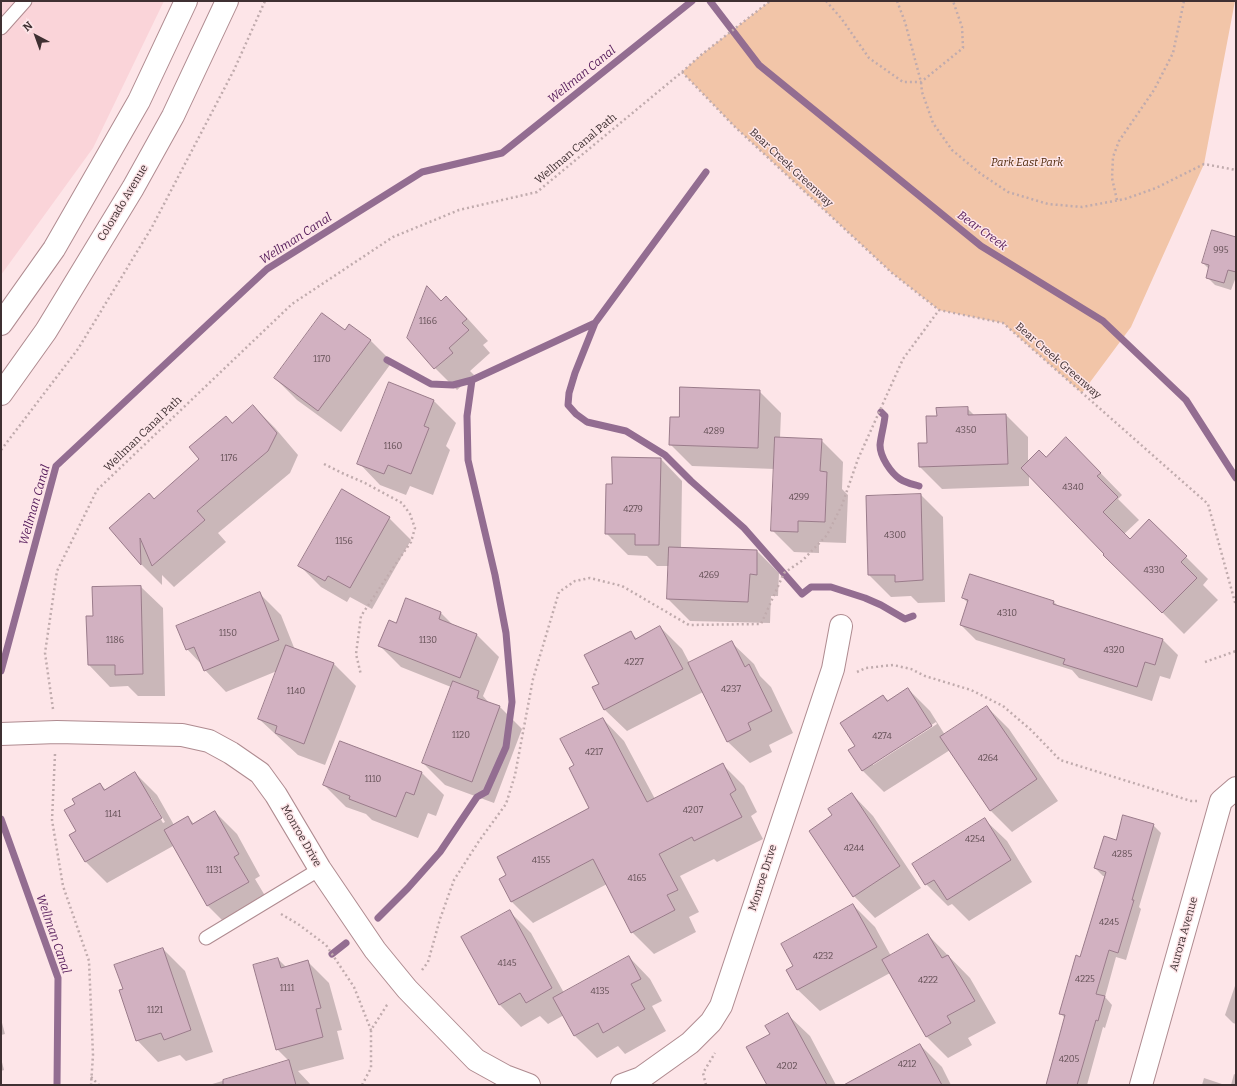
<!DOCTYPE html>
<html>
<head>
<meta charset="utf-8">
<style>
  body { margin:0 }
  #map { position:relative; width:1237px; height:1086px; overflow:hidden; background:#fde5e8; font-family:Bitter,serif }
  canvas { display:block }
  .frame { position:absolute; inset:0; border:2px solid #3f3032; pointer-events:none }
  .north { position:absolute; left:16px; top:16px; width:40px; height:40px; -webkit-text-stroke:3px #fde5e8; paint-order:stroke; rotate:319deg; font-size:11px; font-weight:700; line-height:16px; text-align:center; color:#3f3032 }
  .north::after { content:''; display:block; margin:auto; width:14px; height:18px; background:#3f3032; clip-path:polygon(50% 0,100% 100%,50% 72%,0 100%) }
</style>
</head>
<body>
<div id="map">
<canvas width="1237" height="1086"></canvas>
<div class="frame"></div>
<div class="north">N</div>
</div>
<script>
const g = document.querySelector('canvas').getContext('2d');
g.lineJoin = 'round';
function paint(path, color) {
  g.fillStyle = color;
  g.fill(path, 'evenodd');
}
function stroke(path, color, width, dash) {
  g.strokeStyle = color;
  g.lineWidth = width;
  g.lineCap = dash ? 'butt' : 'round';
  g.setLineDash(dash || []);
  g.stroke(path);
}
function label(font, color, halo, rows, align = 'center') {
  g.font = font + ' Bitter,serif';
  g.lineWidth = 3;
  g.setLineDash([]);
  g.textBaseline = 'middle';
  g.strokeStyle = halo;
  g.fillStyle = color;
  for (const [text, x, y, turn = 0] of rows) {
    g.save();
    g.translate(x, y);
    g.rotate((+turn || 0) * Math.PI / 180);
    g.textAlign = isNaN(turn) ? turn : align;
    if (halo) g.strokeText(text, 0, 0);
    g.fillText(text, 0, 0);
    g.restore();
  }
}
const built = new Path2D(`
  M1,1H164L93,148L1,275Z`);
const green = new Path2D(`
  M770,1H1235L1204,164L1131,327L1082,393L1003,323L939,310L892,273L734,126L682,72L701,55Z`);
const shadow = new Path2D(`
  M1236,238V277L1231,290L1215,285L1207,277L1209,269L1203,263Z
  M428,287L441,301L446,297L468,319L488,341L483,345L490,353L470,371L474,375L457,390L435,368L408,338Z
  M345,331L370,340L392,362L341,432L297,400L275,378Z
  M390,384L434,401L456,423L446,446L450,450L433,495L410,486L406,495L380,485L359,463Z
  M759,391L781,413L780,438L821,440L843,462L842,489L848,495L846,543L819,542V553L794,552L772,530L775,469L692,466L670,444L680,418Z
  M253,406L275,428L298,455L290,473L218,533L226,542L174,587L162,575V585L141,564L110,528L155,500L201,460Z
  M967,408L975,416L1006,415L1028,437V462L1046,458L1088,460L1122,495L1118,499L1139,520L1124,534L1130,540L1149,520L1208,579L1203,585L1218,600L1184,634L1105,555L1106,554L1029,474V486L942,489L920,467L938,417Z
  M661,459L682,481L681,549L757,551L779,573L778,596H771L770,623L690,621L668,599L669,566H657L647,556L628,555L606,533L613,485Z
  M342,491L389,518L411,540L372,609L350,597L347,602L321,587L299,565Z
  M921,495L943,517L945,602L918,603L911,596L891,597L869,575Z
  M971,576L1054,602L1058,606L1163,640L1178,655L1170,679L1160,676L1152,701L1079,678L1072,670L976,640L961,625L968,603L963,598Z
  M141,587L163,608L165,696H138L128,686L110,687L89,665L94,617Z
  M259,593L281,615L295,650L334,664L356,686L325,765L298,755L259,719L277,671L226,692L205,670L202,665L187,649Z
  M407,599L441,613L454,626L477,635L499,657L483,696L490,704L500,707L522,729L494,803L445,785L423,763L451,687L401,667L379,645L397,625Z
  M660,627L682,649L690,664L732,643L754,664L760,676L771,687L793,733L769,745L772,752L750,763L728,742L703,692L627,731L605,710L601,684L630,632L637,639Z
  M908,689L930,711L945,735L987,707L1009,729L1058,801L1012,832L990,810L950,750L884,792L862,770L856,746L883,696L889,701ZM936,722L937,724L873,765V763Z
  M603,719L624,741L655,799L722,764L744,786L757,812L751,816L763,839L717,862L714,859L680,876L699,912L689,917L696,932L654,954L632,932L607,884L533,923L511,901L508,875L591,808L575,765Z
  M341,742L422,773L444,795L436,816L428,813L418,838L372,820L366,814L346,807L324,785Z
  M135,773L157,795L174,825L188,817L194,824L215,812L237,834L260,876L255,879L270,904L229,927L208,906L173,846L107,883L85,861L78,831L76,804L100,784L106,790ZM149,798H151L165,822L163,823Z
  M852,794L873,816L921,888L875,918L854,896L834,816Z
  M985,820L1007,841L1032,882L969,921L952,904L948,906L926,884L913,864Z
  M1153,825L1161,833L1139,907L1141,909L1126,960L1116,957L1105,997L1112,1005L1105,1028L1103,1027L1087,1085H1047L1065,1018L1060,1013L1081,958L1106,876H1103L1095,868L1117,841Z
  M853,905L875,927L891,956L928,935L970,978L996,1023L968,1038L972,1045L948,1058L926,1036L890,973L820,1011L798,990L787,970L794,966Z
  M509,911L531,933L564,993L629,957L650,979L662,1001L652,1006L666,1031L625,1054L618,1046L597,1058L575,1036L564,1015L548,1024L540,1016L521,1027L500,1005L462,938Z
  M163,949L185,971L213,1052L186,1061L180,1055L158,1062L137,1040L124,990Z
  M278,959L286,967L307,961L329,983L342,1030L337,1031L344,1059L298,1071L311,1085H209L289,1061L277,1049Z
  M1236,983V1024L1233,1023L1225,1015Z
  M788,1015L810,1036L836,1085H768L771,1035Z
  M1,1019L5,1034L1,1035Z
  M920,1045L942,1067L951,1085H846Z
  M1,1058L4,1070L1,1071Z
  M1234,1074L1236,1075V1085H1231Z
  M1204,1078L1225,1085H1202Z`);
const stream = new Path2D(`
  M710,1L759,65L981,246L1103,321L1186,400L1236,478
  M706,172L595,323L575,373L569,393L568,405L576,414L587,422L626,431L665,455L691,481L744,528L802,594L811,587H831L865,598L881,605L905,619L913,616
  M387,360L431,384L453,385L472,380L595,323
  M881,412L885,416C884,426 881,435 880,445C880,457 891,473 900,479C906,483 912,484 919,486
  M1,671L56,466L267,269L422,172L502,153L692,1
  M1,819L58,978L57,1085
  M378,918L408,888L440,852L477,797L486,792L506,747L512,702L506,633L495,575L468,460L467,416L472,380
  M332,954L346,943`);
const building = new Path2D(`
  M1212,230L1236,237V272L1228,270L1224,283L1206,278L1209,265L1202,263Z
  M427,286L441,301L446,296L467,319L462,323L469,330L449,348L453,353L434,369L407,338Z
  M322,313L345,330L349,324L371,340L318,411L274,378Z
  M389,382L434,400L424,426L429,428L411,474L388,465L384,474L357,464Z
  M680,387L760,390L758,448L669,445L670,417H679Z
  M253,405L277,433L268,451L197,511L205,520L152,566L140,538L141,565L109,528L149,493L154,499L199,459L189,447L226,416L232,423Z
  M968,407V415L1006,414L1008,464L919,467L918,443H927L926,416H937L936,408Z
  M775,437L822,439L820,471L827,472L825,522L798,521V532L771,531Z
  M1066,437L1101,473L1097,476L1118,497L1103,512L1130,539L1149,519L1187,556L1181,562L1197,578L1162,613L1103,555L1104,554L1021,468L1039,450L1046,457Z
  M612,457L661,458L659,545H635V534H605L606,484H612Z
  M342,489L390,517L350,588L328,576L325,581L298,566Z
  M921,494L923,580L895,582V575H868L866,496Z
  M669,547L757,550V575L750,574L748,602L667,599Z
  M970,574L1054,601L1053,604L1163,639L1155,665L1145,662L1137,687L1063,664L1065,659L960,625L968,600L962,598Z
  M141,586L143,674L115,675V665H88L86,616H93L92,587Z
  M260,592L279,640L204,671L194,647L186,650L176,626Z
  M406,598L441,612L439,619L477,634L460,678L378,646L389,620L396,623Z
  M660,626L683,669L604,710L592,687L599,684L584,655L631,631L635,639Z
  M732,641L745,667L749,664L772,711L748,723L751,730L727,742L688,663Z
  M286,645L334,663L304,744L275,733L277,726L258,719Z
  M453,681L479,691L477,698L500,706L472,782L422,763Z
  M908,688L932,726L862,771L848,750L855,746L840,723L883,695L887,701Z
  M987,706L1037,779L990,811L940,737Z
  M603,718L647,802L723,763L736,790L730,794L742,817L694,841L692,837L659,854L678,890L667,895L675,910L631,933L593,859L511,902L499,879L506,875L497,857L589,808L569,768L574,765L560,739Z
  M340,741L422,772L414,795L406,792L396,817L349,799L350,796L323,785Z
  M135,772L162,818L85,862L69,835L76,831L64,810L75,804L72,799L100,783L104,790Z
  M852,793L900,866L853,897L809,831L832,815L828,809Z
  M215,811L239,854L234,857L249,882L207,906L164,830L188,816L192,824Z
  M1123,815L1154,824L1132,900H1134L1118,953L1109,950L1096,994L1105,996L1098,1021L1096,1020L1077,1085H1046L1065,1015L1059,1014L1076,955L1080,957L1106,872L1094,868L1104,836L1116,840Z
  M985,818L1011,860L947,900L934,880L925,885L912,864Z
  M853,904L877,947L797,990L786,970L793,966L781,944Z
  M510,910L552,988L526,1003L520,993L499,1005L461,937Z
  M928,934L942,958L948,955L975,1001L947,1016L951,1023L926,1037L882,960Z
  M163,948L191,1030L164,1040L161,1033L136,1041L119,990L123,989L114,965Z
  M629,956L641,979L631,984L645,1009L603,1033L598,1023L574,1036L553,998Z
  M278,958L281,968L308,960L321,1008L316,1009L323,1037L276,1050L253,965Z
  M788,1013L827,1085H767L746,1047L770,1034L765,1026Z
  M920,1044L942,1085H844Z
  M289,1060L296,1085H223V1080Z`);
const path = new Path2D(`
  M826,1L841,18L869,58L903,82H921L963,48L962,27L953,1
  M897,1L905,22L921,82L922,92L933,123L952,150L981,174L1008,192L1048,204L1082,207L1125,199L1156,188L1204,164L1236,170
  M682,72L734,126L892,273L939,310L1003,323L1208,504L1236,606
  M1117,200L1112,178L1113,157L1119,141L1154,90L1173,53L1184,1
  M1,450L78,349L152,227L234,70L265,1
  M324,464L342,473L365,483L402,503L410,514L415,528L411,542L399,559L361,616L356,654L361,675
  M1205,662L1236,651
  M857,672L866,668L893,665L911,669L925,676L971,690L1003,706L1031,730L1060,760L1191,801H1197
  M53,709L45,653L57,571L97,490L292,304L393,237L459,210L537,192L682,72L701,55L770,1
  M55,754L52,820L63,886L89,961L93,1055L91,1085
  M281,914L298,924L326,945L354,987L371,1030
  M422,970L428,962L440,919L454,880L479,841L506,804L515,775L533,679L559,592L575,581L590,578L622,586L689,625L761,624L784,573L803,560L827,535L842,505L858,459L903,359L939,310
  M91,1077L99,1085
  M362,1085L371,1068V1030L387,1005L389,1003
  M706,1085L703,1073L715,1053`);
const lane = new Path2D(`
  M1,28L25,1
  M206,938L320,869`);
const street = new Path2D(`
  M1,734L57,732L182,735L209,741L231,753L260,773L276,795L320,869L375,950L407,989L476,1060L505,1076L529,1085
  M622,1085L641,1078L690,1043L711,1022L721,1006L833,669L841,626
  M1141,1085L1221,801L1236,788`);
const secondary = new Path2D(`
  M1,324L54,249L139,101L186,1
  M1,394L46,331L133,188L173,116L227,1`);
const numberNames = [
  ["995",1221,250],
  ["1166",428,321],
  ["1170",322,359],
  ["4350",966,430],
  ["4289",714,431],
  ["1160",393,446],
  ["1176",229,458],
  ["4340",1073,487],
  ["4299",799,497],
  ["4279",633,509],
  ["4300",895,535],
  ["1156",344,541],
  ["4330",1154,570],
  ["4269",709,575],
  ["4310",1007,613],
  ["1150",228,633],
  ["1186",115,640],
  ["1130",428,640],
  ["4320",1114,650],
  ["4227",634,662],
  ["4237",731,689],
  ["1140",296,691],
  ["1120",461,735],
  ["4274",882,736],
  ["4217",594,752],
  ["4264",988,758],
  ["1110",373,779],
  ["4207",693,810],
  ["1141",113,814],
  ["4254",975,839],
  ["4244",854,848],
  ["4285",1122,854],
  ["4155",541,860],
  ["1131",214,870],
  ["4165",637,878],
  ["4245",1109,922],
  ["4232",823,956],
  ["4145",507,963],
  ["4225",1085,979],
  ["4222",928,980],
  ["1111",287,988],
  ["4135",600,991],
  ["1121",155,1010],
  ["4205",1069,1059],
  ["4212",907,1064],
  ["4202",787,1066]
];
const streetNames = [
  ["Wellman Canal Path",576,149,-40],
  ["Bear Creek Greenway",791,168,43],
  ["Colorado Avenue",123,203,-59],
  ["Bear Creek Greenway",1058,361,41],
  ["Wellman Canal Path",143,434,-44],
  ["Monroe Drive",301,836,60],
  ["Monroe Drive",763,878,-72],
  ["Aurora Avenue",1184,934,-74]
];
const parkNames = [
  ["Park East Park",1027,163]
];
const waterNames = [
  ["Wellman Canal",582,75,-39],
  ["Bear Creek",982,231,36],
  ["Wellman Canal",296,239,-33],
  ["Wellman Canal",35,505,-74],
  ["Wellman Canal",53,934,71]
];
paint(built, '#fad4d9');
paint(green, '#f2c5a8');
paint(shadow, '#0003');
stroke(stream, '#936d91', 7);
paint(building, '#d2b1c1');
stroke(building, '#9a7b8a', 1);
stroke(lane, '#af8b90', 15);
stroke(street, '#af8b90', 24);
stroke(secondary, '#af8b90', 24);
stroke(path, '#c0abad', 2.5, [2, 3]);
stroke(lane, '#fff', 13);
stroke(street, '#fff', 22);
stroke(secondary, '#fff', 22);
label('9px', '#645056', null, numberNames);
label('11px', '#3f3032', '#fde5e8', streetNames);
label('italic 11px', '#502809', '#fde5e8', parkNames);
label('italic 12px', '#541a59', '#fde5e8', waterNames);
</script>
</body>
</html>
